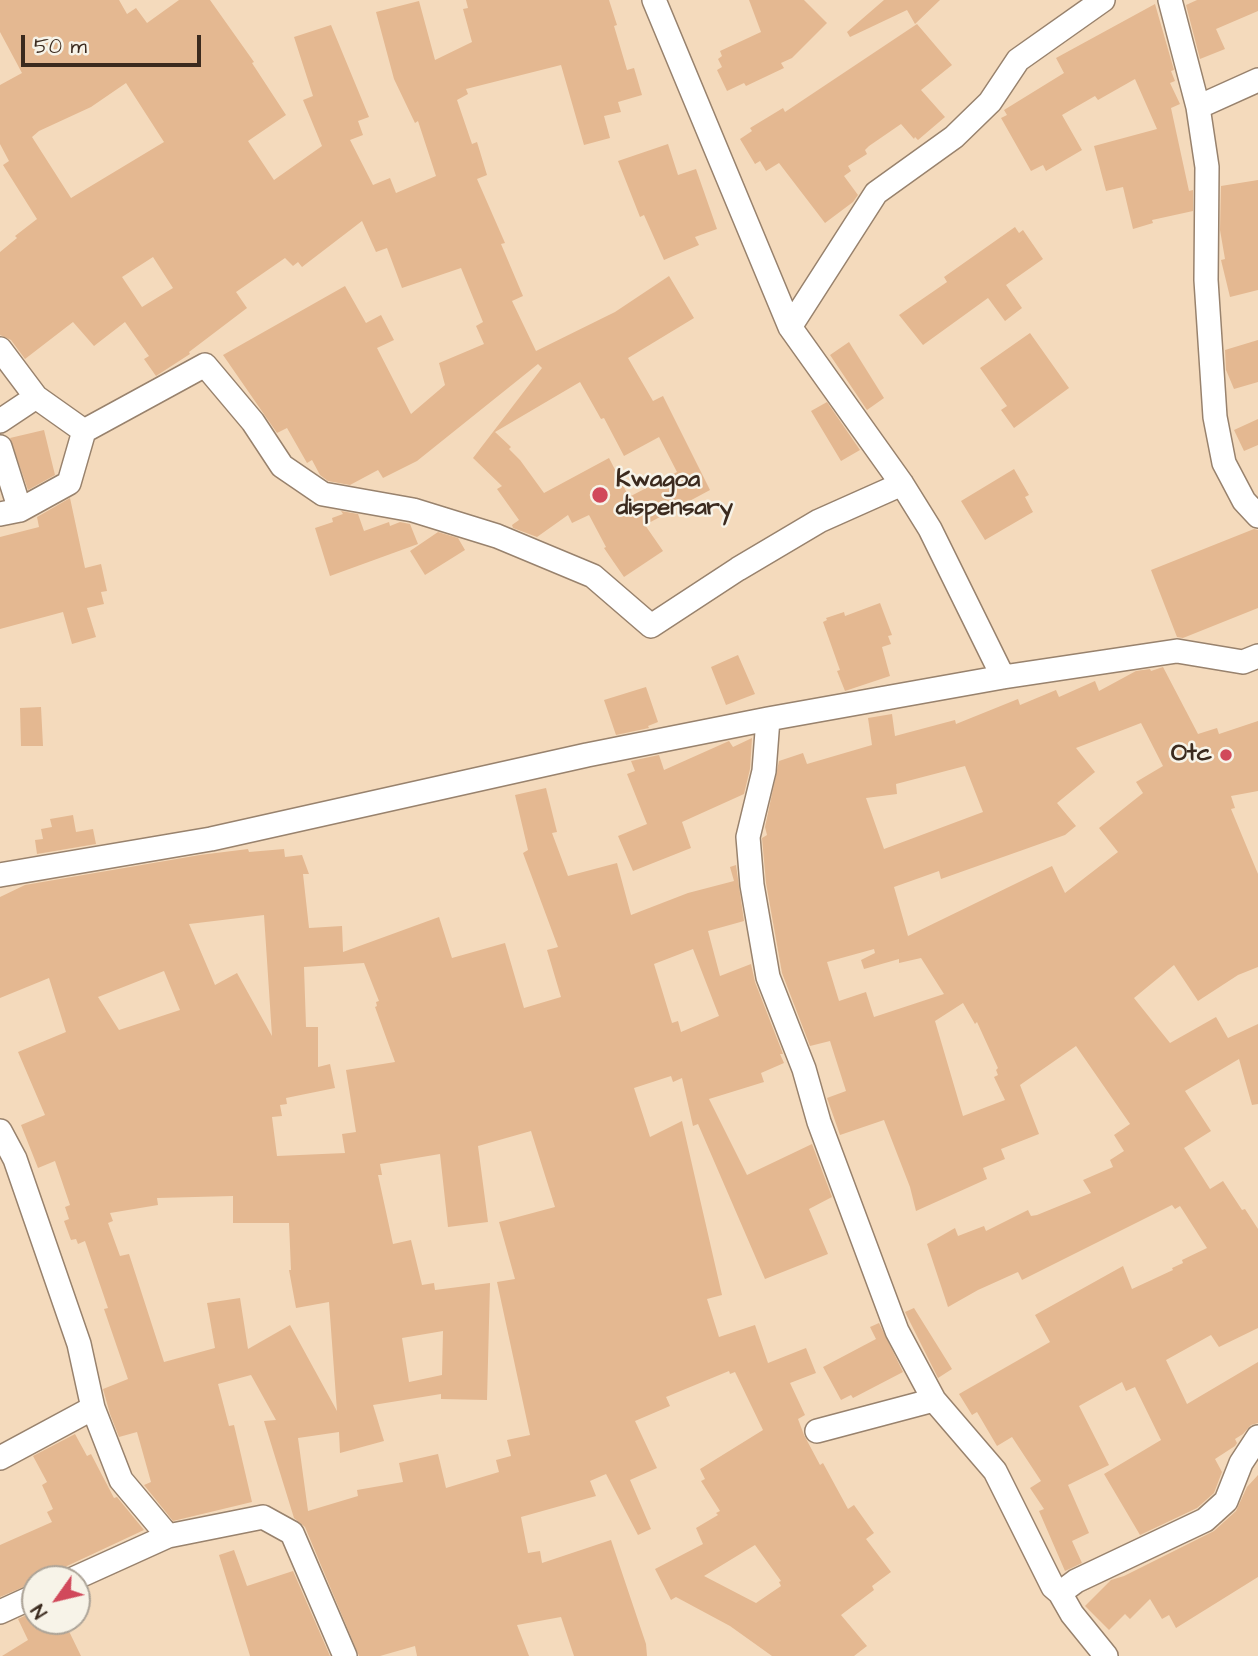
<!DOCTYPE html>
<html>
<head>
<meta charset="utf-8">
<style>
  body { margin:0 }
  #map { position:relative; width:1258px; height:1656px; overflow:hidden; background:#f4dabc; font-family:"Architects Daughter",sans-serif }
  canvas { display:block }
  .north { position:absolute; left:21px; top:1565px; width:70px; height:70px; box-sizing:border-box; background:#f7f3e8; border:2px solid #aca397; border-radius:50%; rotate:236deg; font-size:19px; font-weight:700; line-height:28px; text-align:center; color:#3b2a1e }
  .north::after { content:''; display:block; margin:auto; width:24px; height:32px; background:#d1495b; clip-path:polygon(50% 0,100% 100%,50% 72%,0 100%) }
  .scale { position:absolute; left:21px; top:35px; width:180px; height:32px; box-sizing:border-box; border:4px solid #3b2a1e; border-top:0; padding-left:9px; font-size:21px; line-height:24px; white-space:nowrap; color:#3b2a1e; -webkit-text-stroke:5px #f7f3e8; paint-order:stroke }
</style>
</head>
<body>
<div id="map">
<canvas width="1258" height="1656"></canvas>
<div class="north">N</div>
<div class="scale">50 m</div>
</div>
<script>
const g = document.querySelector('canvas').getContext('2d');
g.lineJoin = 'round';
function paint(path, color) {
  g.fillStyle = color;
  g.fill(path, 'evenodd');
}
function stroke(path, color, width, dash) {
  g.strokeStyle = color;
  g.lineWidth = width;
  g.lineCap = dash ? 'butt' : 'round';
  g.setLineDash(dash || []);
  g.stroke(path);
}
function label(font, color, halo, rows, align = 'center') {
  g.font = font + ' "Architects Daughter",sans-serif';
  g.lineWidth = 5;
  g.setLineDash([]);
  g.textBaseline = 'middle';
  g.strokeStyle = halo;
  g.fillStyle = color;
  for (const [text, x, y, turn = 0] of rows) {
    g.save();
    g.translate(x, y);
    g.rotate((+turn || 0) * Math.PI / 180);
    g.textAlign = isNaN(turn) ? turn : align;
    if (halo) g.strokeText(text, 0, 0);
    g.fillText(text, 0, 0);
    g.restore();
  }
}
const building = new Path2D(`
  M0,0H119L127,14L136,8L147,23L179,0H210L254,62L252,63L286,115L248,141L274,180L322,146L303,100L313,96L294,37L331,25L369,117L358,121L363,135L350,140L373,185L390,178L396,193L436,176L418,121L415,123L394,79L376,12L419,1L435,60L472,42L463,9L468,8L466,0H609L617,25L614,26L627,70L634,68L642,95L618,102L621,112L604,116L610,138L584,145L561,65L466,89L468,94L457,100L472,144L477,142L487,175L477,179L505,243L501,244L523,296L512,301L536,351L615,312L669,276L694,318L628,358L653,401L663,396L710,490L645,525L663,551L624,577L604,548L606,547L589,515L572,523L568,515L537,537L513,528L512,525L519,520L497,489L502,486L473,458L542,368L538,364L417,461L383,478L378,470L350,485L328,481L320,475L312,460L307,463L287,428L277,433L223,355L345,286L366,323L381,315L394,340L377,348L411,414L445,385L439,363L484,344L476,326L483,322L461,268L402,288L387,248L376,252L362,221L302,267L298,262L293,266L285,258L236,292L247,308L189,352L190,354L156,376L144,359L149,356L125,322L94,346L73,322L25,359L11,340L0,335V252L17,238L15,236L37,219L3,165L9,161L0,144V85L22,73L0,32ZM126,83L164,142L71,198L32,137L39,131L91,107ZM153,257L173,288L142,307L122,277ZM580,382L601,419L604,418L624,456L659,437L677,472L629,497L609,458L544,493L520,460L509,449L511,447L495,432Z
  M749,0H804L827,23L792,58L781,63L784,68L746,86L744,83L727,91L717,70L722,67L718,59L722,56L720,51L761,32Z
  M884,0H940L915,24L907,10L850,37L847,32Z
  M1197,0H1258V11L1216,29L1225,49L1200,59L1186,5Z
  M1155,4L1174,70L1171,71L1175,81L1170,83L1180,104L1171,108L1189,191L1193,190V211L1152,220L1153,223L1133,229L1123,187L1106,191L1094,146L1157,129L1135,79L1098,100L1095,96L1062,115L1082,150L1046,171L1043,165L1031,171L1001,118L1007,115L1004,110L1064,73L1056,58Z
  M917,24L952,65L921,90L945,117L918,140L915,137L914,139L901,124L869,146L865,150L867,154L848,166L851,171L844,176L858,195L853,202L825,223L779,163L766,171L760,161L755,164L740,139L752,131L750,128L783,108L785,112Z
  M668,144L678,175L696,169L717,229L695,237L699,245L664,260L644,215L640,217L618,161Z
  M1258,180V290L1230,297L1221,260L1225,259L1220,230L1221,186Z
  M1015,227L1019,233L1023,230L1043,259L1006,285L1022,308L1005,321L988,298L923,345L899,315L947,282L944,277Z
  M1030,333L1069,388L1014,428L1001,410L1007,406L980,368Z
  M1258,340V382L1234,389L1226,370L1225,350Z
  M849,342L884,398L867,410L830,355Z
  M827,402L860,450L841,461L811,411Z
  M1258,419V445L1244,451L1234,430Z
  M44,430L55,475L28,490L10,438Z
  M1014,469L1029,495L1025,497L1033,512L985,540L961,501Z
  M70,498L85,568L101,564L107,591L101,592L104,604L87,608L96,637L72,644L63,612L0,629V537L39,527L37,517Z
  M341,511L358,514L364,531L389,522L390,526L400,522L410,524L418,544L330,576L315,528L333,522L332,518L343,514Z
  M1254,529L1258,530V608L1183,638L1177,637L1151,570Z
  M438,532L458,538L465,550L425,575L410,551Z
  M880,603L892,635L888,636L891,644L882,647L890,676L845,691L837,671L840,670L823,622L827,620L826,618L844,612L845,616Z
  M738,655L755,694L726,705L711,667Z
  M1163,667L1198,734L1217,728L1219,734L1258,721V791L1231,796L1235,808L1231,809L1258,874V967L1238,975L1198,1001L1174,965L1134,998L1170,1043L1216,1017L1228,1038L1258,1024V1104L1252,1105L1239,1059L1185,1091L1211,1131L1184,1148L1210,1189L1223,1181L1242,1210L1245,1209L1258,1229V1328L1219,1347L1211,1335L1166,1360L1187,1404L1258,1362V1423L1251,1425L1243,1434L1235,1439L1237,1443L1235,1446L1215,1459L1222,1472L1214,1493L1197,1508L1140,1535L1104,1474L1161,1440L1135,1387L1126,1391L1122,1382L1079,1406L1109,1465L1068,1485L1089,1533L1072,1541L1082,1563L1065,1571L1039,1511L1044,1509L1030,1488L1041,1481L1012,1437L997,1446L977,1412L972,1415L959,1394L1050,1342L1035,1315L1123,1266L1132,1289L1173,1270L1172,1268L1183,1263L1182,1260L1207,1248L1180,1206L1175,1209L1172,1205L1022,1280L1018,1272L978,1290L948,1307L927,1244L955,1228L958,1236L984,1226L986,1231L1028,1210L1031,1216L1037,1215L1091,1193L1083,1180L1113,1167L1110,1160L1124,1151L1114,1135L1130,1124L1076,1046L1020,1085L1039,1134L1001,1149L1005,1159L983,1168L987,1179L916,1211L910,1187L884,1120L840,1135L827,1098L846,1091L830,1041L810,1046L782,973L766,883L762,838L767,835L765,827L779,761L803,753L807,764L872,745L868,718L892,714L895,736L955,720L956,724L1018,699L1020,705L1056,690L1059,697L1095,681L1099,691L1136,671L1150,669L1151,671ZM1141,723L1163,766L1136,782L1143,793L1099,828L1118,852L1065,893L1052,866L908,936L894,887L939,871L941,879L1065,835L1076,826L1057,803L1095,772L1076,748ZM965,766L983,812L884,849L866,798L897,794L896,784ZM874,949L875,953L861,960L864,969L899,959V963L921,958L944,994L874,1017L866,992L839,1001L827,962ZM963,1003L975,1024L977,1022L998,1068L996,1070L998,1075L994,1077L1005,1100L963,1116L935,1021Z
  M646,687L658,722L648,726L649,728L616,735L604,700Z
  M41,707L43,746H21L20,708Z
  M752,738L750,769L744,794L682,822L691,848L633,871L618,836L647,824L627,774L635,771L631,761L659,755L664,770L729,741L733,747Z
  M546,788L557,832L552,833L568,876L617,863L631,915L688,893L734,881L730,867L736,865L744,921L708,931L720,976L751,964L755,982L783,1054H780L784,1063L761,1073L764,1082L709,1099L747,1175L812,1144L832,1197L809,1209L828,1254L765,1279L698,1124L693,1126L682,1078L673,1082L671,1076L634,1088L650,1137L682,1121L722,1295L707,1299L719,1337L755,1325L768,1363L806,1348L816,1373L790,1383L805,1415L798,1419L804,1435L820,1465L823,1463L848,1509L854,1505L874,1533L866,1539L891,1572L872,1586L874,1590L841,1615L867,1646L854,1656H772L730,1626L676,1597L671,1600L655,1569L703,1544L696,1528L718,1515L716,1513L720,1511L701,1481L705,1479L700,1469L763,1430L735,1372L730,1374L729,1371L666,1397L670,1406L635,1421L657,1468L630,1480L651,1529L638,1535L606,1474L590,1481L596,1496L521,1517L528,1553L540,1551L542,1563L611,1540L646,1644L647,1656H574L561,1617L517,1625L529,1656H417L415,1646L380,1656H359L305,1527L294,1518L264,1421L276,1420L251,1375L218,1384L229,1426L234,1425L252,1502L173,1521L144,1485L151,1482L137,1432L119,1437L110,1414L103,1389L128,1379L104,1309L108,1308L85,1241L78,1244L76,1239L71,1240L64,1221L69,1219L65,1207L70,1205L55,1161L38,1168L21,1125L45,1115L18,1052L66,1032L49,978L0,998V897L25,885L200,855L248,849L249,852L284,849L285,857L302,855L309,874H303L309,928L342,926L343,952L439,917L452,958L505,943L524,1008L561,997L547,950L558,947L523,853L528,850L515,795ZM264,915L272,1036L237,973L215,985L189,924ZM693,949L719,1016L681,1032L678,1021L672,1023L654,964ZM364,963L379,1001L376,1002L377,1006L375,1007L395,1062L346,1070L356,1132L342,1134L345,1153L277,1156L272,1117L282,1116L280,1105L287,1104L286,1098L335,1088L330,1064L318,1067V1027H306L304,967ZM164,971L180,1010L119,1030L98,997ZM531,1131L555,1207L499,1222L515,1279L497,1282L530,1435L507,1440L511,1456L496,1460L499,1472L446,1488L438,1454L399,1463L403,1482L357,1490L358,1496L308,1511L298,1438L339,1432L340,1453L384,1441L373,1405L441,1394V1399L487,1400L490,1283L435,1290L434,1283L422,1285L411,1240L393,1244L378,1175H382L380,1164L440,1154L448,1227L488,1222L478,1146ZM233,1196V1223H289L291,1270H289L296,1308L329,1302L337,1411L290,1325L248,1349L240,1298L207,1303L215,1348L164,1362L129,1254L120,1256L108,1223L113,1221L110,1213L158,1205L157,1198ZM443,1331L442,1375L409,1382L402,1338ZM755,1545L781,1581L779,1582L781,1586L756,1603L704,1576Z
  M73,815L76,832L93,829L96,844L37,854L35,840L43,839L41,829L52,827L50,819Z
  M914,1308L952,1369L938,1378L905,1312Z
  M879,1323L903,1372L853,1398L851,1395L841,1400L823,1367L876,1339L870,1327Z
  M75,1434L87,1456L91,1454L114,1498L117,1497L144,1530L67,1566L60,1574L48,1579H35V1582L0,1597V1545L52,1522L47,1512L53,1509L42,1485L47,1482L33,1456Z
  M1258,1475V1577L1176,1628L1169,1615L1162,1619L1150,1599L1130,1619L1125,1614L1109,1630L1085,1606L1111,1580L1124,1576L1214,1531L1236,1511L1247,1487Z
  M234,1550L247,1586L293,1571L330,1656H250L219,1555Z
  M35,1611V1621H64L81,1656H2L28,1640L18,1619Z`);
const minor = new Path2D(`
  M654,0L790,327L902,484L930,529L1003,677
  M1170,0L1198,107
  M1258,80L1198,107L1207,167L1206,280L1215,417L1224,463L1244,501L1258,516
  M790,327L876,193L954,137L990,102L1018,60L1103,0
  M0,349L36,397L84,431L205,365L253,422L282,466L323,494L413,510L497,536L593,576L651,626L738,569L819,521L902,484
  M0,421L36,397
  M0,447L20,510
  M0,514L20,510L69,483L84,431
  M768,719L764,771L748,837L752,885L768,977L804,1069L819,1122L897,1331L934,1400L995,1471L1053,1587L1060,1593L1072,1614L1106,1656
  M0,875L211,839L587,755L768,719L1003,677L1177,651L1243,662L1258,656
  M0,1131L15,1159L79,1344L93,1408L121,1480L168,1536
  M817,1431L934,1400
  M0,1458L93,1408
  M73,1579L168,1536L263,1517L292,1533L345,1656
  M1060,1593L1076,1581L1205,1520L1226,1501L1241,1463L1258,1437
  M0,1612L35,1596`);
const markers = [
  [600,495,9,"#d1495b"],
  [1226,755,7,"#d1495b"]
];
const poiNames = [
  ["Kwagoa",616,481],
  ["dispensary",616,509],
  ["Otc",1212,755,"right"]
];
paint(building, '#e4b891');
stroke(minor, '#98826d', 26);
stroke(minor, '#fff', 23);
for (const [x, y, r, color] of markers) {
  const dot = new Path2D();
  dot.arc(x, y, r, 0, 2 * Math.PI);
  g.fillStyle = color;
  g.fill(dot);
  stroke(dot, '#f7f3e8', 2.5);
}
label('bold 24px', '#3b2a1e', '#f7f3e8', poiNames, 'left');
</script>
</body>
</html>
